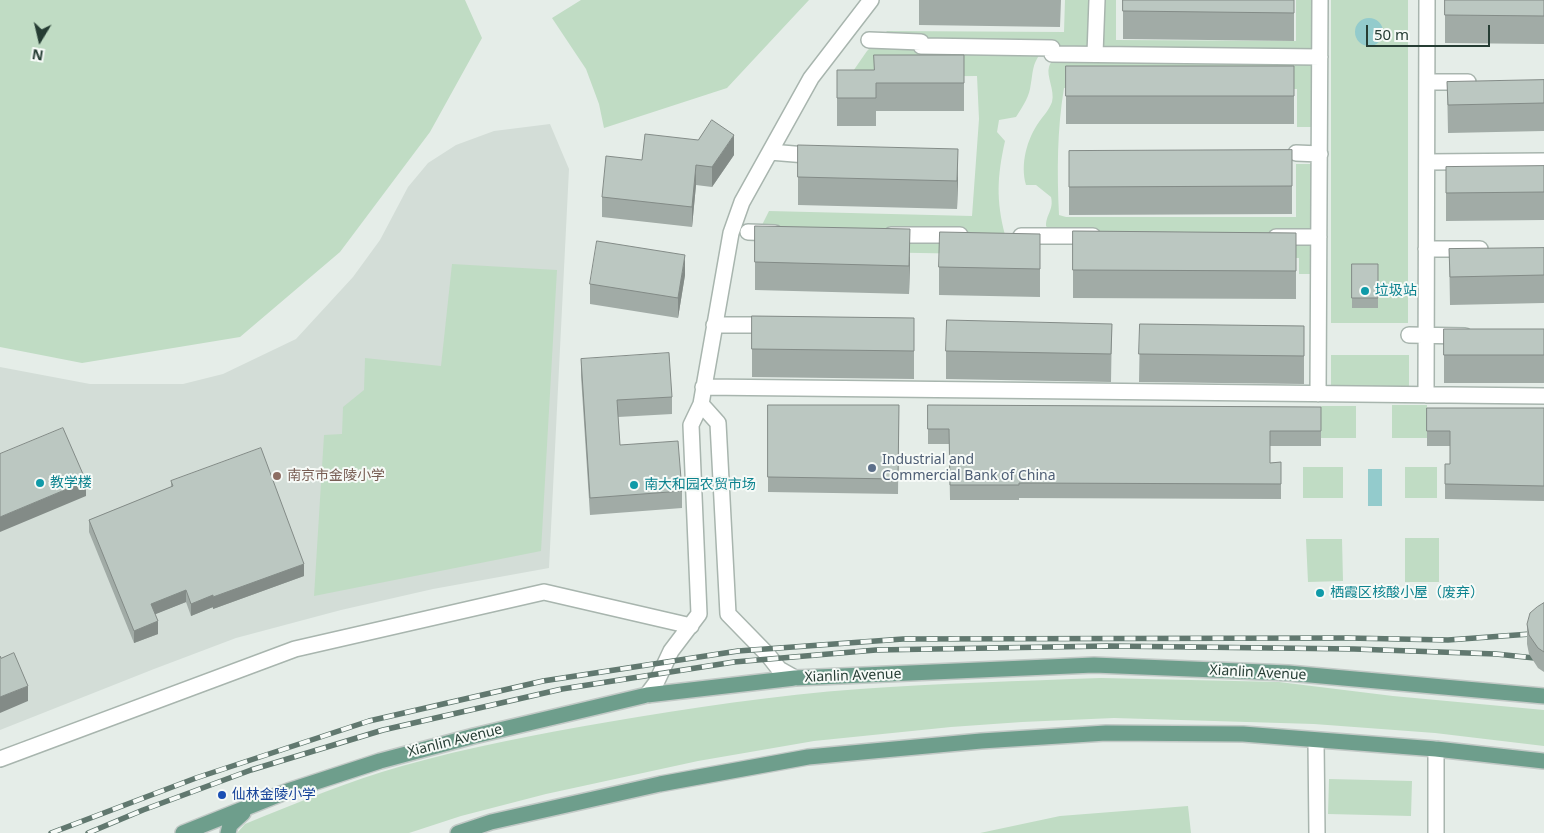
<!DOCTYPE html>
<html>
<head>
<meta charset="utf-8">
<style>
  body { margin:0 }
  #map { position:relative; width:1544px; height:833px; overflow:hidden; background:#e5ede8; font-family:"Noto Sans",sans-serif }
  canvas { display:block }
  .north { position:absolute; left:15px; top:15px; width:50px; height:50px; -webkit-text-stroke:4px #f6faf7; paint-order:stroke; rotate:189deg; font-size:14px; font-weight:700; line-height:20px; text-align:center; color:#263d34 }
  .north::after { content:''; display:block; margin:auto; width:18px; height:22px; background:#263d34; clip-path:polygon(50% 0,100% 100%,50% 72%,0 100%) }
  .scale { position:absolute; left:1366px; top:25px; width:124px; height:22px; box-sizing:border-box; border:2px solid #263d34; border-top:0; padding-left:6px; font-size:15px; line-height:18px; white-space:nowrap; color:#263d34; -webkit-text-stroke:4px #f6faf7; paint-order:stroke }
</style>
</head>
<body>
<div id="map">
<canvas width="1544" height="833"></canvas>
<div class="north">N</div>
<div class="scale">50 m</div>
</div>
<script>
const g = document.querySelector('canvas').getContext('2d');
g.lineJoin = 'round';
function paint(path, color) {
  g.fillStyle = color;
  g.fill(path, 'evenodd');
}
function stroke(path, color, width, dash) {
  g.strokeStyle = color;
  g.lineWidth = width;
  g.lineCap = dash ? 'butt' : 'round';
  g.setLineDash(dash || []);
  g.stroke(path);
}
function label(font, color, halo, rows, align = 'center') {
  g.font = font + ' "Noto Sans","Noto Sans SC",sans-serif';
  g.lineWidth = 4;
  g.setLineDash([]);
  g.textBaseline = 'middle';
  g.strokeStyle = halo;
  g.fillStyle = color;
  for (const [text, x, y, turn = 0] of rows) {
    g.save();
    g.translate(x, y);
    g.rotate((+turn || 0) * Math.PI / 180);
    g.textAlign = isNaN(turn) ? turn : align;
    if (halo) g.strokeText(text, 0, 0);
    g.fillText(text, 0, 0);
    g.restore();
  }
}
const built = new Path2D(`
  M550,124L569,169L549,568L433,589L341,610L236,638L154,669L0,730V367L90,384H183L223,374L296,339L353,277L380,240L408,187L428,163L456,145L494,131Z`);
const green = new Path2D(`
  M0,0H465L482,38L430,132L340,252L240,337L82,363L0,347Z
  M581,0H809L727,88L604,128L599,104L586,69L552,18Z
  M1065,0H1116V40L1296,41V0H1315L1314,127H1297V89L1064,88C1057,130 1057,172 1059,215L1066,217H1296V164H1315L1314,274H1299V258L1089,256L1081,236H1054L1046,226C1046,214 1054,210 1051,197L1036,185H1026C1020,164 1027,139 1039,122C1044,115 1049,110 1052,102C1055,90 1046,76 1049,67C1050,63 1054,58 1057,54L1044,48C1031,66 1034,68 1030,89C1028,99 1021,109 1016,117L999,120L997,132L1005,141C997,177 996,200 1005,235L1031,255L755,250L761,227L769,211L972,216L979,119L977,76L849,77L867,51L887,31L1064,32Z
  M1331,0H1408V323H1331Z
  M452,264L557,270L541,551L314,596L324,435L342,434L343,407L364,390L365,358L441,366Z
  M1331,355H1409V386L1401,390H1341L1331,385Z
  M1392,405H1427V438H1392Z
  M1321,406H1356V438H1321Z
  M1303,467H1343V498H1303Z
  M1405,467H1437V498H1405Z
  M1405,538H1439V582H1405Z
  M1306,539H1342L1343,581L1308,582Z
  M1101,678L1279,682L1393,696L1544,710V746L1435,733L1314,724L1114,718L1022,722L951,727L814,741L698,761L546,794L461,816L409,833H237L245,824C297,803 348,781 402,766C469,747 538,734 608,722C691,708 775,695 860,689C940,683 1021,681 1101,678Z
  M1329,779L1412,781L1411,816L1328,814Z
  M1188,806L1191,833H980L1060,816Z`);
const water = new Path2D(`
  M1355 32a14 14 0 1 1 28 0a14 14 0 1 1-28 0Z
  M1368,469H1382V506H1368Z`);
const minor = new Path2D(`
  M869,40L921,42V46L1052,48V54L1320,57
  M1095,54L1097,0
  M1427,81L1428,82H1468
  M770,152L818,156
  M1296,153L1320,154
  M1427,160L1428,162L1544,161
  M748,232L775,233
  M891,235H960
  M1021,236H1093
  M1276,237H1319
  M1426,249H1480
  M714,325H759
  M1409,335L1465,336
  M703,387L1544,396
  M1318,394L1320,0
  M1426,395L1427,0
  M701,404L718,423L728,614L768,655L779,669L795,678
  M647,695L656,683L671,651L699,614L691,425L701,404L731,233L742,202L811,78L871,0
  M1316,741L1317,833
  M0,759L295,649L544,592L691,626
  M1436,833V749`);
const major = new Path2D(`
  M183,833L288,791L380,761L474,736L647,695L795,678L1094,665L1288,673L1544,696
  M228,833L230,825L243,813
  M458,833L491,822L660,784L808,757L981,741L1106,733L1243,734L1436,749L1544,761`);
const rail = new Path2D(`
  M51,833L196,778L369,721L543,681L738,651L903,639L1347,638L1448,640L1544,633
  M88,833L143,810L251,770L383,730L562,689L734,662L876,650L1108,646L1354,649L1496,654L1544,659`);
const wall = new Path2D(`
  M919,0H1061L1060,27L919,25Z
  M1123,0H1294V41L1123,39Z
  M1445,0H1544V44L1445,43Z
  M964,55V111H876V126H837V70H874Z
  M1066,66H1294V124H1066Z
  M1544,80V131L1448,133L1447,82Z
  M1292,150V214L1069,215V151Z
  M734,155L712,187L696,185L692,227L602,217V197L642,160Z
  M1544,166V220L1446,221V167Z
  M798,177H958L957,209L798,205Z
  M1073,231L1296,233V299L1073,298Z
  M1544,248V303L1450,305L1449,249Z
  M910,257L909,294L755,290V262Z
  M1040,262V297L939,295V267Z
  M1352,264H1378V308H1352Z
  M685,275L678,318L590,304V284Z
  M752,316L914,318V379L752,377Z
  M1112,324L1111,382L946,379V351Z
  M1140,324L1304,326V384L1139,382Z
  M1444,329H1544V383H1444Z
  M581,359L672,397V414L618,417L620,445L682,491V508L590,515L581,376Z
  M768,405H899L898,494L768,492Z
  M928,405L1321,407V446H1270V463L1281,462V499L1019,498V500H950L949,444H928Z
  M1427,408H1544V501L1445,499V464H1450V446H1427Z
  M171,481L304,576L213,609V607L191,616L186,602L155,614L158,634L134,643L89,532V520L171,487Z
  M1544,603V672L1538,668L1529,654L1527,644V624Z`);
const shadedWall = new Path2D(`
  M734,135V155L712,187V167Z
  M958,149V177L957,209V181Z
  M696,165V185L692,227V207Z
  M910,229V257L909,294V266Z
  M685,255V275L678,318V298Z
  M86,481V496L0,532V517Z
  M304,564V576L213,609V597Z
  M186,590V602L151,616V604Z
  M213,595V607L191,616V604Z
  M158,621V634L134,643V631Z
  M28,686V701L0,713V697Z`);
const building = new Path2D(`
  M1123,0H1294V13L1123,11Z
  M1445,0H1544V16L1445,15Z
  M874,55H964V83H876V98H837V70H874Z
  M1066,66H1294V96H1066Z
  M1544,80V103L1448,105L1447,82Z
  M712,120L734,135L712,167L696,165L692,207L602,197L606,156L642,160L645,134L698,140Z
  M798,145L958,149L957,181L798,177Z
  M1292,150V186L1069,187V151Z
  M1544,166V192L1446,193V167Z
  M755,226L910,229L909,266L755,262Z
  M1073,231L1296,233V271L1073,270Z
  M940,232L1040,234V269L939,267Z
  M597,241L685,255L678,298L590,284Z
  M1544,248V275L1450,277L1449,249Z
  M1352,264H1378V298H1352Z
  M752,316L914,318V351L752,349Z
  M947,320L1112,324L1111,354L946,351Z
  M1140,324L1304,326V356L1139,354Z
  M1444,329H1544V355H1444Z
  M669,353L672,397L617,400L620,445L678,441L682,491L590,498L581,359Z
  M768,405H899L898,479L768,477Z
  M928,405L1321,407V431H1270V463L1281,462V484L1019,483V485H950L949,429H928Z
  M1427,408H1544V486L1445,484V464H1450V431H1427Z
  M63,428L86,481L0,517V454Z
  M261,448L304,564L213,597V595L191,604L186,590L151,604L158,621L134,631L89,520L173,486L171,481Z
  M1544,603V652L1538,648L1529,635L1527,624L1530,613L1537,607Z
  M14,653L28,686L0,697V656L1,658Z`);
const markers = [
  [1365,291,5,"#0f9aa8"],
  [872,468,5,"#5c6f8a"],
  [277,476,5,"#8d6e63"],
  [40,483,5,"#0f9aa8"],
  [634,485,5,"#0f9aa8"],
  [1320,593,5,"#0f9aa8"],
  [222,795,5,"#1a4fb4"]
];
const cultureNames = [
  ["垃圾站",1375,291],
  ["教学楼",50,483],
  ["南大和园农贸市场",644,485],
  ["栖霞区核酸小屋（废弃）",1330,593]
];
const serviceNames = [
  ["Industrial and",882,460],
  ["Commercial Bank of China",882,476]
];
const educationNames = [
  ["南京市金陵小学",287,476]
];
const streetNames = [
  ["Xianlin Avenue",1258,673,3],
  ["Xianlin Avenue",853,676,-2],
  ["Xianlin Avenue",455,741,-14]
];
const transitNames = [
  ["仙林金陵小学",232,795]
];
paint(built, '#d3ddd7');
paint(green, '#c0dcc4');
paint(water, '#93cbcc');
stroke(minor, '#a8b5ae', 18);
stroke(major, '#c2c9c6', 18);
stroke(minor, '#fff', 15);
stroke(major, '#6e9e8c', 15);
stroke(rail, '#61786f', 5.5);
stroke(rail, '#f6faf7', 4, [11]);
paint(wall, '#a1aba6');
paint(shadedWall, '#838b87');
paint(building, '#bbc7c1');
stroke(building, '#838b87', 1);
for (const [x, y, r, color] of markers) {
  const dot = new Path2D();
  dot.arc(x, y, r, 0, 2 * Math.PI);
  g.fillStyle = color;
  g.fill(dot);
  stroke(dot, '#f6faf7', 2);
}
label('14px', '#0d838f', '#f6faf7', cultureNames, 'left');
label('14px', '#4e5e75', '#f6faf7', serviceNames, 'left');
label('14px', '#785e54', '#f6faf7', educationNames, 'left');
label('14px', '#263d34', '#f6faf7', streetNames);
label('14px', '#164399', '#f6faf7', transitNames, 'left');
</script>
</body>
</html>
